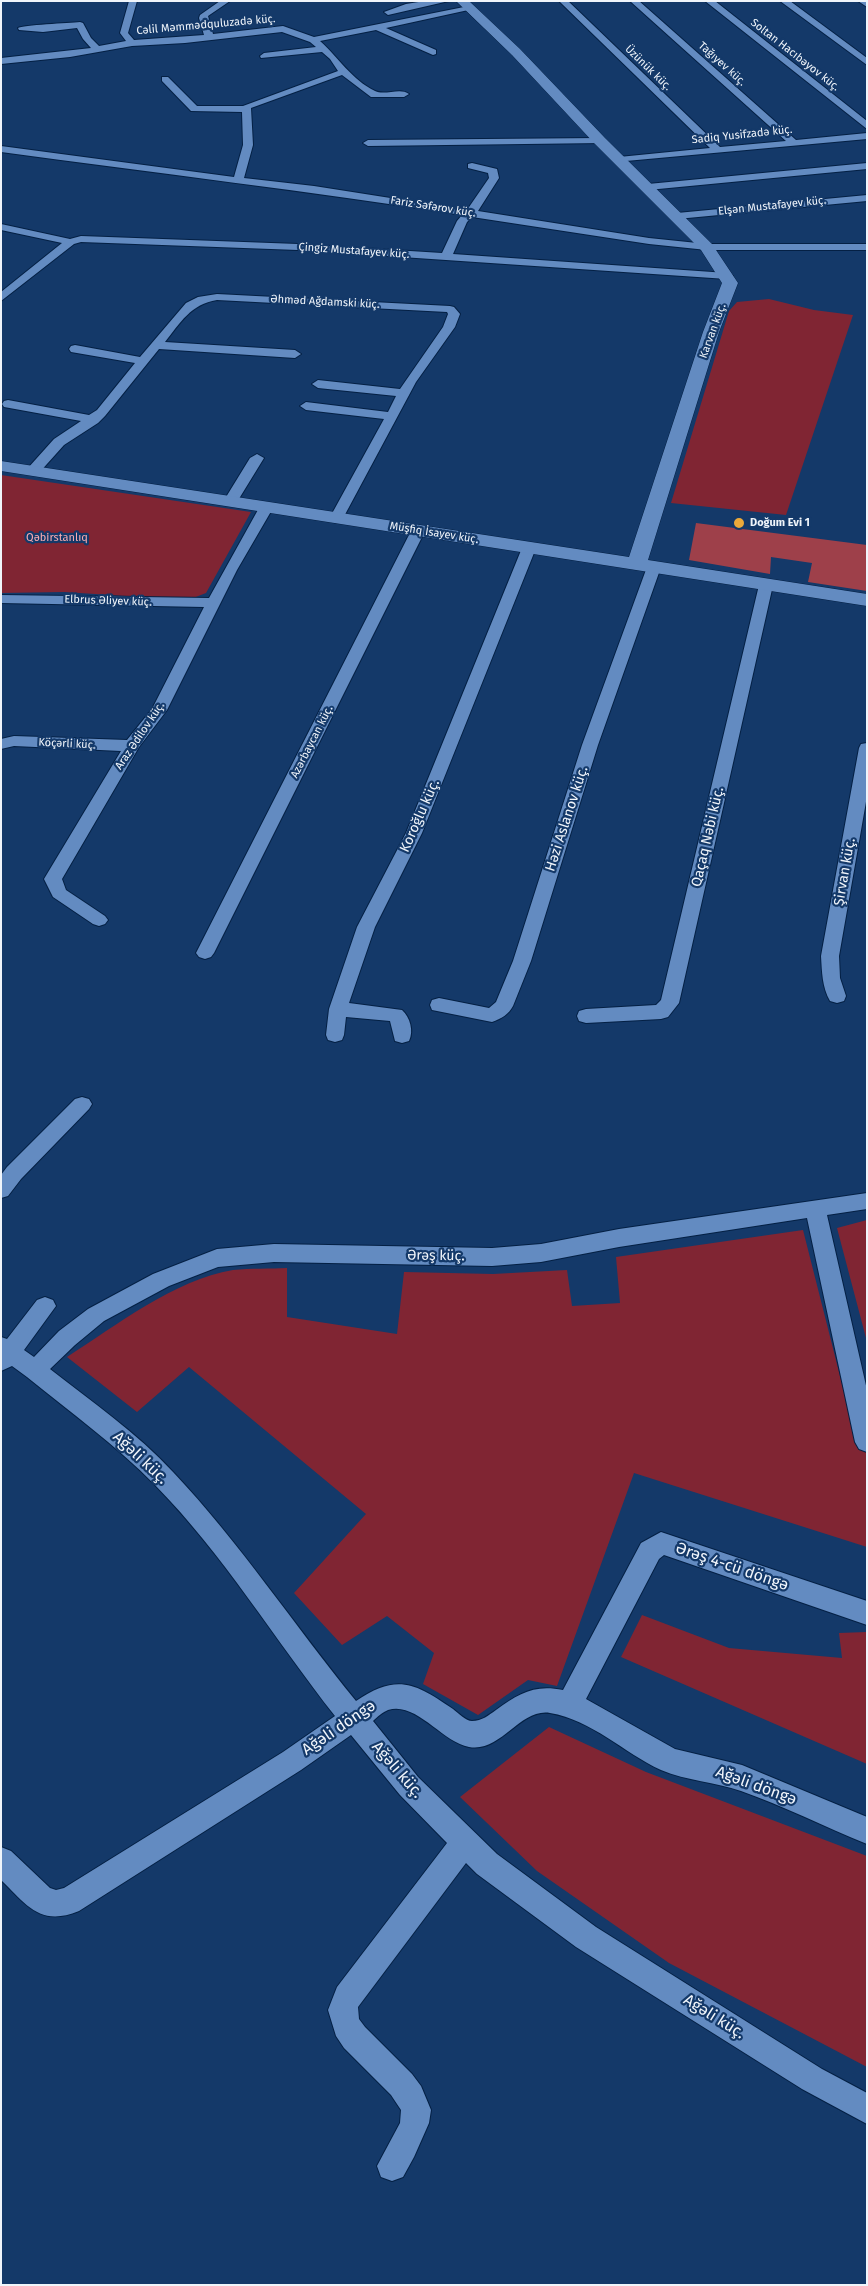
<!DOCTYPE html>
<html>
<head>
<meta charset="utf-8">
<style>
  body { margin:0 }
  #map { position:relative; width:868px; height:2286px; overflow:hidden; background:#143969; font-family:"Fira Sans",sans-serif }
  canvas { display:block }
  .frame { position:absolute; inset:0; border:2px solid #f0f5fb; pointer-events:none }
</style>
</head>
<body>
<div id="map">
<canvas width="868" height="2286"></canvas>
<div class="frame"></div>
</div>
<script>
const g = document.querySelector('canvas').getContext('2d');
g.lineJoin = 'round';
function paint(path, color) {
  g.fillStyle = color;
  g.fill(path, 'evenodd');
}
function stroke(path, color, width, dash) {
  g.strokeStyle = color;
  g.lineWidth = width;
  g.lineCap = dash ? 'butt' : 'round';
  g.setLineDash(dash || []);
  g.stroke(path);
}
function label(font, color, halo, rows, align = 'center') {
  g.font = font + ' "Fira Sans",sans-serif';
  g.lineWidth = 4.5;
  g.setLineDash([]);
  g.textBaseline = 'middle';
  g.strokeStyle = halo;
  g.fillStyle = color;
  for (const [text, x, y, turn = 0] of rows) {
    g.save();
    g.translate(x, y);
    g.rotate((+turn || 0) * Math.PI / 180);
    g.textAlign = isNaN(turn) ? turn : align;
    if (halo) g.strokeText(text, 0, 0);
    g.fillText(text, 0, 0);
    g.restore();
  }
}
const green = new Path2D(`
  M769,299L814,310L853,315L786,515L671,503L729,311L737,302Z
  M1,475L251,512L206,593L188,600L64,592L1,593Z
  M867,1220V1338H866L837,1228Z
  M803,1230L842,1384L867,1383V1547L634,1473L557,1686L528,1680L478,1715L423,1684L434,1653L387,1616L342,1645L294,1593L366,1514L189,1367L137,1412L67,1357C117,1325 174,1280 233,1270C251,1268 270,1269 287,1268V1317L397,1334L404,1272L493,1274L567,1270L572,1306L620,1303L616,1257Z
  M642,1615L729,1648L842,1658L839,1633L867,1632V1764L621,1657Z
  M549,1727L646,1772L867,1856V2067L669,1963L537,1871L460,1797Z`);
const forest = new Path2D(`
  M696,523L867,545V591L808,582L812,563L771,557L770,574L689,560Z`);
const street = new Path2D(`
  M129,1H137L128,33L134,40L204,35L199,18L200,15L220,1H230L208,16L213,34L283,26L314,37L469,6L473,9L386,28L436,50V54L433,55L376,30L320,41C338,57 352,80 375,91C385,96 400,87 409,94L404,97H371L342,75L251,108L253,145L244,178L314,186L467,210L489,178L488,173L468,168V164L472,163L497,169L499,178L478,211L649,238L707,244H867V250H707L649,244L472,217L467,222L453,254L727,273L733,276L727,279L298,250L81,242L74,244L1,301V292L62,243L1,230V224L70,239L81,236L298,244L442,253L457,221L462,215C309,191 155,173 1,152V146L234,177L243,145L242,112L191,111L162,81V77H168L197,106H243L338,71L330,59L322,52L261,58L260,56L264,53L316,47L310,42L282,32L185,43L132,46L70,57L1,64V58L91,48L83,39L77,28L43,32L19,30L18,28C22,25 70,23 80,22L83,23L91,38L99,46L126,41L120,33Z
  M425,1H449L388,15L384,12L406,4Z
  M559,1H568L720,147L786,141L630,1H639L796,140L867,133V139L615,162V158L619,157L710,148Z
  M705,1H715L867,121V129Z
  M780,1H790L867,58V65Z
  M858,1H867V7Z
  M600,138L605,141L603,143L368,146L363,143L368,140Z
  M867,163V169L648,190L643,187L648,184Z
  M867,195V201L677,219L672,216L677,213Z
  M217,294L450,306L454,307L460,314L455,327L416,382L341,522L336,523L329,519L384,419L306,410L300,406L306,402L388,412L396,396L318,388L312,384L318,380L400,389L443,327L448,314L447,312L217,300C191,304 180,323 165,342L295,350L301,354L295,358L159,349L105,416L98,423L64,445L38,474H28L26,471L28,468L54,439L81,421L4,407L2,404L4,401L8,400L89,415L97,410L135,363L71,352L69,349L71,346L75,345L140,357L186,303L198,297Z
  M257,454L264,458L237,502L230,506L225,505L223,502L250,458Z
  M266,504L273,508L237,570L167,710L139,747L62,879L66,890L105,916L108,920L105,924L99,926L93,924L53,897L44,879L121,751L14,746L1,749V739L14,736L127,740L152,709L204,607L1,603V595L209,598L259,508Z
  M418,527L425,531L214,953L211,957L205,959L199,957L196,953L411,531Z
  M529,544L536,548L422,833L375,927L349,1003L402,1010C410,1017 414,1031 409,1041L402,1043L395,1041L390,1021L346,1017L344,1035L342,1040L335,1042L328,1040L326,1035L329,1009L357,927L406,833L522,548Z
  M654,563L661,567L598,745L531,961L513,1006C509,1014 501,1019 492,1022L432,1010L430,1005L432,1000L439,998L489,1008L496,1002L513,961L582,745L647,567Z
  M766,581L773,585L679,1003L668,1017L661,1019L586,1023L579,1021L577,1016L579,1011L586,1009L656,1005L661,1000L759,585Z
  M867,743V796L839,956L840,978L846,996L844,1001L837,1003L830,1001C822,987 822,972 821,956L859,748L861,744Z
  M82,1097L89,1099L92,1104L89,1109L21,1179L8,1196L1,1198V1175L7,1167L75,1099Z
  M867,1193V1209L827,1215L867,1390V1452L859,1449L855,1442L807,1218L619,1247L541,1262L492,1266L274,1262L218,1267L169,1286L104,1321L75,1345L50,1369C92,1402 137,1433 173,1472C240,1543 294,1625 356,1701C397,1673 415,1683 453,1709C458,1713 466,1721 472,1721C482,1721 489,1715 496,1710C519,1693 535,1684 563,1690L641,1543L661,1532L867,1601V1625L664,1555L659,1559L586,1699L675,1749L742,1765L867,1817V1844C825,1827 784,1806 741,1791C715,1782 687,1781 661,1770C624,1753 592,1720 550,1713C520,1708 501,1753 469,1747C442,1742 416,1701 388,1710C383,1712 377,1717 373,1721L418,1777L497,1854L596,1927L822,2069L867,2093V2124L802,2089L576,1947L477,1874L466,1863L358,2007L359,2019L365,2027L412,2074L421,2086L431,2110L429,2123L414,2157L403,2177L392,2181L381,2177L377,2166L400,2123L401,2110L391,2095L344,2048L336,2036L328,2010L337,1987L447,1843L400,1795L351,1735L301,1770L79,1911C40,1927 27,1905 1,1880V1847L11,1851L50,1888L56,1890L64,1888L283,1752L335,1716C275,1640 223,1554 155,1485C116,1445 70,1412 27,1377L12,1366L1,1371V1337L7,1339L37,1300L45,1297L53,1300L56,1306L24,1350L34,1357L59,1331L88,1309L153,1274L217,1249L274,1244L492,1248L541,1244L619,1229Z`);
const secondary = new Path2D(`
  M456,1H469L520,49L605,138L712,244L738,283L719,332L648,560L867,594V606L1,471V461L629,557L703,332L722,283L701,250L595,144L512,55Z`);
const markers = [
  [739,523,6,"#eba93a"]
];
const farStreetnames = [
  ["Cəlil Məmmədquluzadə küç.",206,25,-5],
  ["Soltan Hacıbəyov küç.",795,55,38],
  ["Tağıyev küç.",722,64,42],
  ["Üzünük küç.",648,68,44],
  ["Sadiq Yusifzadə küç.",742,135,-6],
  ["Elşən Mustafayev küç.",772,206,-6],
  ["Fariz Səfərov küç.",433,207,9],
  ["Çingiz Mustafayev küç.",354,251,4],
  ["Əhməd Ağdamski küç.",325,302,3],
  ["Karvan küç.",713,331,-70],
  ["Müşfiq İsayev küç.",434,533,9],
  ["Elbrus Əliyev küç.",108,601,2],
  ["Araz Ədilov küç.",140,736,-56],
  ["Azərbaycan küç.",312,742,-63],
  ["Köçərli küç.",67,744,3]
];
const farPoinames = [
  ["Doğum Evi 1",750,523]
];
const farParknames = [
  ["Qəbirstanlıq",57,538]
];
const streetNames = [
  ["Koroğlu küç.",420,816,-66],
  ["Həzi Aslanov küç.",567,819,-72],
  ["Qaçaq Nəbi küç.",708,837,-77],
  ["Şirvan küç.",845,872,-80],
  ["Ərəş küç.",436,1256,1]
];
const nearStreetnames = [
  ["Ağəli küç.",140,1458,43],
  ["Ərəş 4-cü döngə",732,1567,19],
  ["Ağəli döngə",339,1728,-34],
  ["Ağəli küç.",397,1770,49],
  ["Ağəli döngə",756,1786,20],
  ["Ağəli küç.",714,2017,32]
];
paint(green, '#802533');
paint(forest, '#9e404a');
stroke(street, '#042044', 2);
stroke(secondary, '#042044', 1);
paint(street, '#638bc1');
paint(secondary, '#638bc1');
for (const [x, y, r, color] of markers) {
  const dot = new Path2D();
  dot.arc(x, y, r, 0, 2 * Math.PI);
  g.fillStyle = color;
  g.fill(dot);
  stroke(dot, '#143969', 2);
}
label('11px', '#f0f5fb', '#143969', farStreetnames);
label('bold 11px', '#f0f5fb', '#143969', farPoinames, 'left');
label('11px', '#fcadb1', '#143969', farParknames);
label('14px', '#f0f5fb', '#143969', streetNames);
label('16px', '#f0f5fb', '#143969', nearStreetnames);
</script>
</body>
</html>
